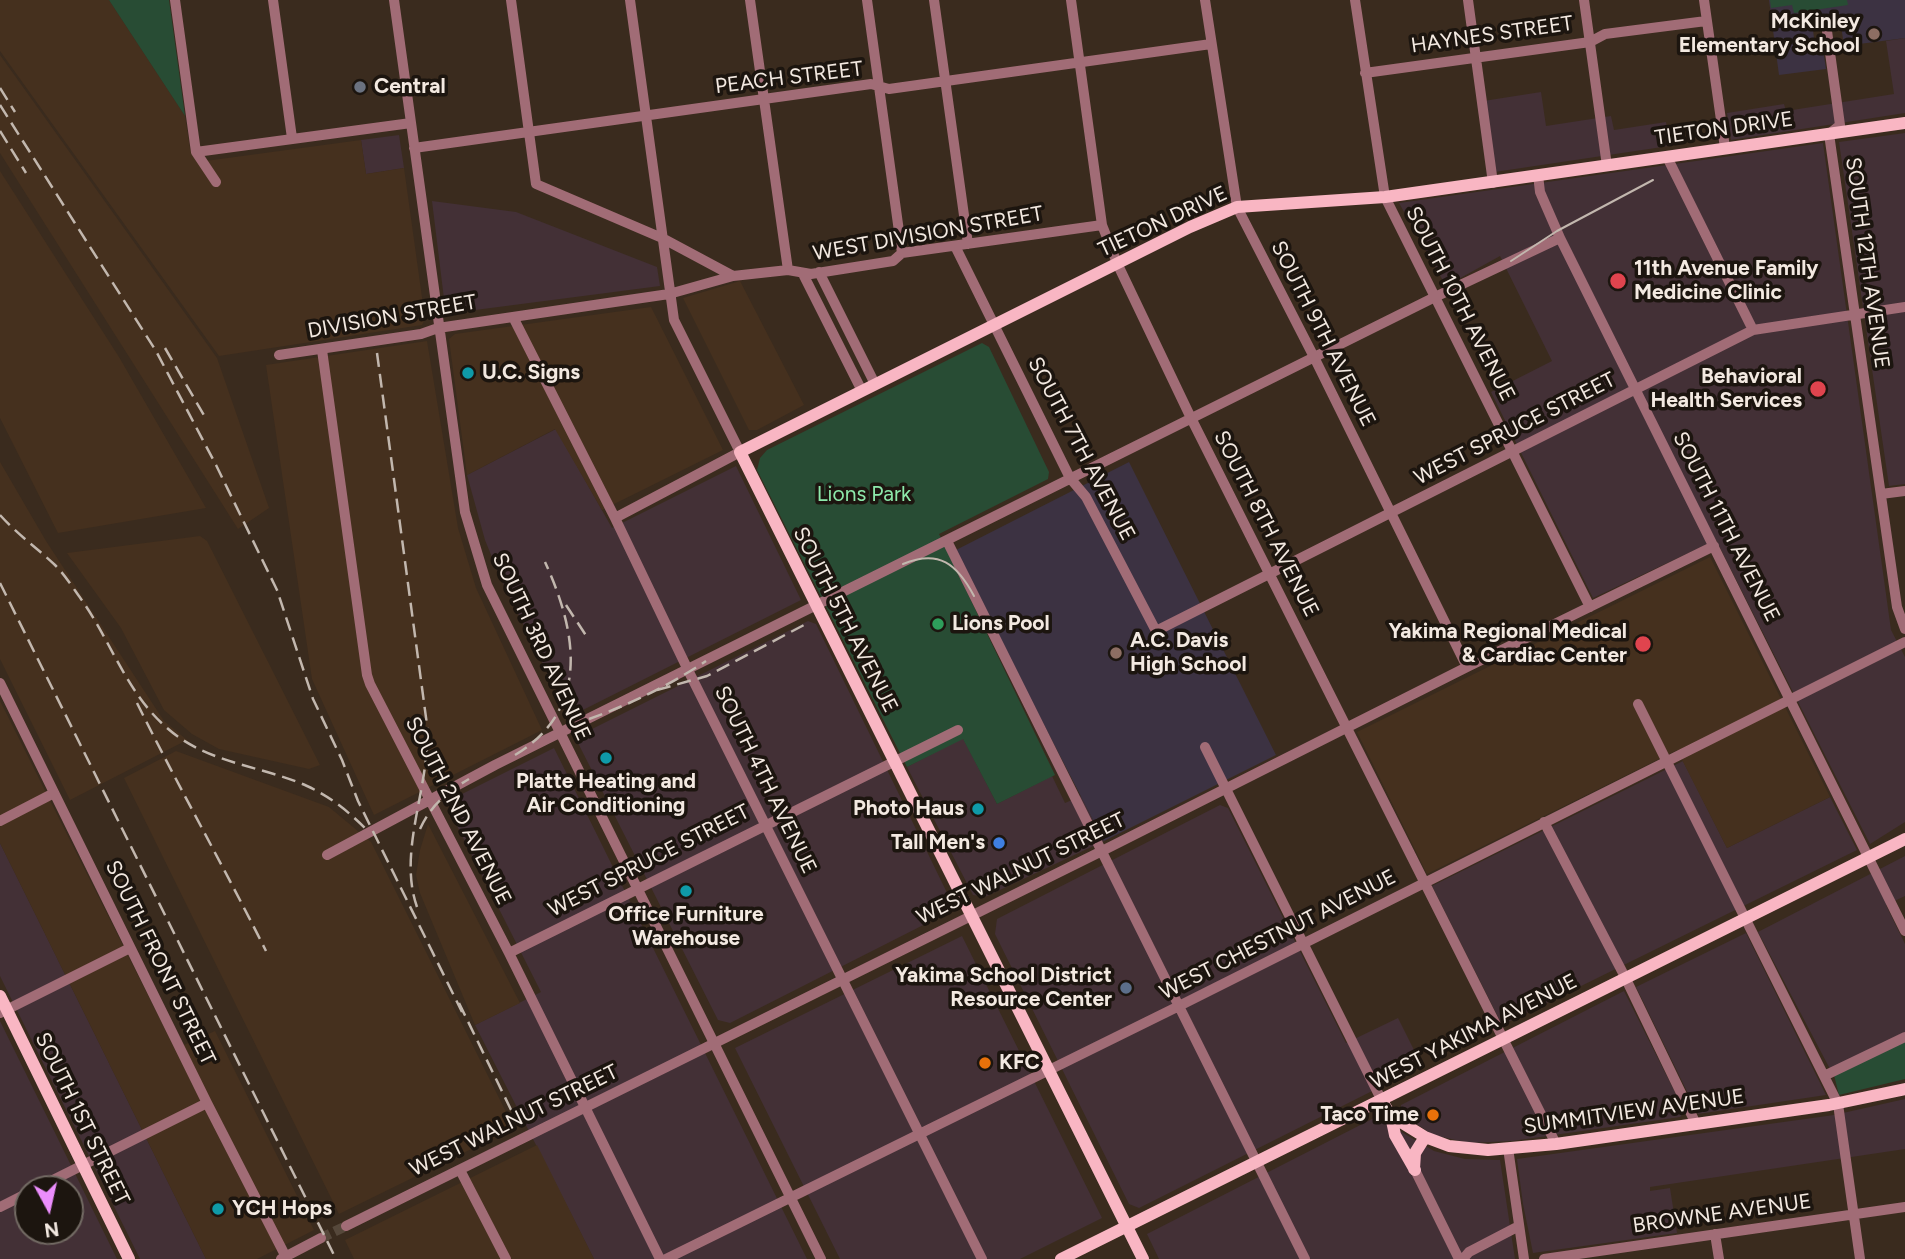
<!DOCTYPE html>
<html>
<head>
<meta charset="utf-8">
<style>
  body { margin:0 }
  #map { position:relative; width:1905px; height:1259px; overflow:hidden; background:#3a2b1e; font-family:Figtree,sans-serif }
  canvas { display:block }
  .north { position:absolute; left:14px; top:1175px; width:70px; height:70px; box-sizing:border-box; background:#1c150f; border:2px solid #726a63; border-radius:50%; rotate:172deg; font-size:19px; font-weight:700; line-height:28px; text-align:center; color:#f3e9e1 }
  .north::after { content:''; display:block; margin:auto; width:24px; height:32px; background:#eb8dfc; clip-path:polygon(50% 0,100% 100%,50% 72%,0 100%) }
</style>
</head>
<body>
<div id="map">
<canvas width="1905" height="1259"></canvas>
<div class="north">N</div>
</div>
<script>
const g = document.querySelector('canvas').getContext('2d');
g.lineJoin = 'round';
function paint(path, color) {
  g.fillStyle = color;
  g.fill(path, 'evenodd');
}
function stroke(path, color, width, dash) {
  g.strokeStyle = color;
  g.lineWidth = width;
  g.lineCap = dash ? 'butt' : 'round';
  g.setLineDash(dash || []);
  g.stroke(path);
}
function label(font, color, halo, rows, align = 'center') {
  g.font = font + ' Figtree,sans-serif';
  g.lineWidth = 7;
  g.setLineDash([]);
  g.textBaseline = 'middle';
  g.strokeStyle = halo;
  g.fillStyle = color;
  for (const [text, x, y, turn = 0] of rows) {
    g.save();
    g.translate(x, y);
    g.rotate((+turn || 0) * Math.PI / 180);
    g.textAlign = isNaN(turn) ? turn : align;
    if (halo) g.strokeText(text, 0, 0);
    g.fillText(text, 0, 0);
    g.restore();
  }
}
const commercial = new Path2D(`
  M1905,38V113L1731,140L1727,113L1784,104L1786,111L1894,94L1886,41Z
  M1541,92L1546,126L1611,116L1614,130L1666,122L1669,146L1488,173L1477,102Z
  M1905,133V484L1889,486L1839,142Z
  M399,135L404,168L366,174L361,140Z
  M1823,143L1891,630L1905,657V822L1870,844L1716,540L1593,598L1491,392L1552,361L1500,256L1446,286L1399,203Z
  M432,201L516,212L657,267L660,286L452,313L445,307Z
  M556,429L612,528L736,466L801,600L569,717L500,577L485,540L467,475Z
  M808,621L816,624L951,901V911L730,1023L718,1020L578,743V736Z
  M963,738L997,804L1052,776L1065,803L1081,796L1104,841L985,897L973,895L907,767Z
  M554,748L807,1259H594L475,1025L541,992L450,812V806L455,799L462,794Z
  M1683,761L1727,848L1830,797L1857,850L1502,1025L1432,886Z
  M1220,805L1228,808L1346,1043L1398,1018L1422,1066L1139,1208L1129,1204L995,934L997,919Z
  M0,843L206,1259H140L0,976Z
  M1905,856V896L1886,905L1905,944V1032L1830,1069L1758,932Z
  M1746,933L1826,1095L1698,1114L1636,987Z
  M962,936L1102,1218L1020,1259H840L735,1048Z
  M1624,991L1685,1112L1680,1117L1512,1141L1469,1143L1433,1135L1400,1113L1401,1105Z
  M0,1021L117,1259H0ZM28,1189H70V1231H28Z
  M1905,1099V1149L1650,1187V1191L1670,1188L1677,1233L1533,1253L1523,1204L1517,1159L1834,1115Z
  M1376,1117L1434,1151L1465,1159L1500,1160L1515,1259H1159L1147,1234Z`);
const built = new Path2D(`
  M0,0H109L185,116L190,149L198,162L361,140L366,174L404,168L425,319L422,325L219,356L0,51Z
  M0,55L217,358L269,508L238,529L0,153Z
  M0,171L119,357L206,508L58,533L0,418Z
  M740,281L804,405L757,430H749L683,298Z
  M651,307L723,450L602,510L555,429L467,475L449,339L455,334Z
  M427,341L458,528L476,588L542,730L374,815L312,679L266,365Z
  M0,462L46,541L164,721L187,740L70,800L0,659Z
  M200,536L207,541L320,765L309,769L219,749L192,734L164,710L121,628L67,553Z
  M1710,557L1830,797L1727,848L1677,750L1427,874L1357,732Z
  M0,701L175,1049L215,1031L314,1230L257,1259H206L0,843Z
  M176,751L329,807L371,842L514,1128L339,1214L124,778Z
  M428,824L520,1003L475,1025L420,893L416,875L420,850Z
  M537,1145L594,1259H354L345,1240Z`);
const education = new Path2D(`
  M1769,0H1905V38L1844,46L1841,25L1837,20L1824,18L1815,21L1813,30L1814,38L1823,49L1826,69L1779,75Z
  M1129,462L1276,755L1104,841L954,551Z`);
const green = new Path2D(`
  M109,0H169L185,116Z
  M1770,0H1847L1848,5L1794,13L1792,5L1771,8Z
  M982,343L989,347L1049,472L1048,479L939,534L1055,775L997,804L963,739L907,767L757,470L760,458L767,450Z
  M1905,1040V1079L1839,1095L1834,1075Z`);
const minorTunnel = new Path2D(`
  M321,1238L346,1226`);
const minor = new Path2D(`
  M175,0L196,152L216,182
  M273,0L292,138
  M394,0L465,512L487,585L821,1259
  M511,0L536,184L662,238L733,276
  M750,0L788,270
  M867,0L902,253
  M934,0L968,244
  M1071,0L1102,225L1117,263L1191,418L1556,1144
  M1205,0L1237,207L1314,357L1467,667
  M1355,0L1385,197L1590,607
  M1468,0L1493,183
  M1584,0L1607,166
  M1704,0L1725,148
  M1827,31L1840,125L1829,134L1897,607L1905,629
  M1365,73L1590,42L1605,34L1706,21
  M414,148L871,84L889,89L1211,44
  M196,152L411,123
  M1667,157L1753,330
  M1538,175L1540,192L1560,238L1905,931
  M955,246L1070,478L1086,497L1156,631L1753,330L1905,307
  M819,272L875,384
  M803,274L862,391
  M513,317L615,518L688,670L982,1259
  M322,350L367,675L370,684L509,953L660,1259
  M279,355L421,334L438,328L669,294L733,276L788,270L811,274L893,261L902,253L1102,225
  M1881,494L1905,491
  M615,518L740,452L674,320L630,0
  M947,541L1305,1259
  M0,683L207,1103L287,1259
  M1638,704L1838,1104L1860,1259
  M1205,747L1382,1101
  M0,821L54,793
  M1544,822L1625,977L1696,1124
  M327,855L495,765L1435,297L1560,238
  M509,953L958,730
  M0,1013L130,948
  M1826,1075L1905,1037
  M1508,1148L1524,1259
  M460,1170L506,1259
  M1415,1170L1459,1259
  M35,1189L207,1103
  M0,1207L28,1193
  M346,1226L1102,851L1467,667L1714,546
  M1715,1234L1719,1259
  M281,1259L321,1238
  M666,1259L1179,1006L1905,642
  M1463,1259L1469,1252L1519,1226
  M1544,1259L1905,1207`);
const major = new Path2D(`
  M0,996L129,1259
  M1382,1101L1391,1116L1425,1137L1449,1146L1488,1150L1556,1144L1829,1105L1905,1089
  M1391,1116L1395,1135L1415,1170
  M1414,1169L1415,1153L1425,1137
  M1061,1259L1905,839
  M1143,1259L740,452L1190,227L1237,207L1385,197L1905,123`);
const tram = new Path2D(`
  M1511,261L1557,231L1653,180
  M903,564C939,549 957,564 974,596`);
const rail = new Path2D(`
  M0,88L15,112
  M0,105L156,351L216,465L277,590L313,699L342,760L358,801L462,1012
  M0,131L26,173
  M165,348L205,417
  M377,353L427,725C431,786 397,850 417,907
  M0,515C17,534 37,548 55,565C65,575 73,588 81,599C111,641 126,692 166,727C207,764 260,765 307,786C331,797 349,812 367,830
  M0,583L336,1259
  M566,605L587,637
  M657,690L707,676L804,625
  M137,703C178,786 224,867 266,951
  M589,719C631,704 670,685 706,661
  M515,755C591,709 577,632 545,562
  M420,829C431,805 447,792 469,779
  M459,1003L516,1120`);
const markers = [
  [1874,34,7,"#8d6e63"],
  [360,87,7,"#6b7280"],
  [1618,281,9,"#e0444e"],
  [468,373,7,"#0f9aa8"],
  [1818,389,9,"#e0444e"],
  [938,624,7,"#2e9e5b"],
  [1643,644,9,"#e0444e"],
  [1116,653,7,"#8d6e63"],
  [606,758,7,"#0f9aa8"],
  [978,809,7,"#0f9aa8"],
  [999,843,7,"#3f7fe0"],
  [686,891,7,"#0f9aa8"],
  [1126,988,7,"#5c6f8a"],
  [985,1063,7,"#e8710a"],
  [1433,1115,7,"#e8710a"],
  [218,1209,7,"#0f9aa8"]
];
const poiNames = [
  ["McKinley",1860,22],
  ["Elementary School",1860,46],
  ["Central",374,87,"left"],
  ["11th Avenue Family",1634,269,"left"],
  ["Medicine Clinic",1634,293,"left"],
  ["U.C. Signs",482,373,"left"],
  ["Behavioral",1802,377],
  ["Health Services",1802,401],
  ["Lions Pool",952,624,"left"],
  ["Yakima Regional Medical",1627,632],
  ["& Cardiac Center",1627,656],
  ["A.C. Davis",1130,641,"left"],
  ["High School",1130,665,"left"],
  ["Platte Heating and",606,782,"center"],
  ["Air Conditioning",606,806,"center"],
  ["Photo Haus",964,809],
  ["Tall Men's",985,843],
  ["Office Furniture",686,915,"center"],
  ["Warehouse",686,939,"center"],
  ["Yakima School District",1112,976],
  ["Resource Center",1112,1000],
  ["KFC",999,1063,"left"],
  ["Taco Time",1419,1115],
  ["YCH Hops",232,1209,"left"]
];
const streetNames = [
  ["HAYNES STREET",1492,35,-8],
  ["PEACH STREET",789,78,-7],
  ["TIETON DRIVE",1724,129,-8],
  ["TIETON DRIVE",1163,222,-25],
  ["WEST DIVISION STREET",928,234,-10],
  ["SOUTH 12TH AVENUE",1867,263,82],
  ["SOUTH 10TH AVENUE",1460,304,63],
  ["DIVISION STREET",392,317,-10],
  ["SOUTH 9TH AVENUE",1323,334,63],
  ["WEST SPRUCE STREET",1515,429,-27],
  ["SOUTH 7TH AVENUE",1081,449,62],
  ["SOUTH 8TH AVENUE",1266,524,63],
  ["SOUTH 11TH AVENUE",1726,527,63],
  ["SOUTH 5TH AVENUE",845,620,63],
  ["SOUTH 3RD AVENUE",541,647,65],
  ["SOUTH 4TH AVENUE",765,780,64],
  ["SOUTH 2ND AVENUE",458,811,63],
  ["WEST SPRUCE STREET",649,861,-27],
  ["WEST WALNUT STREET",1021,869,-26],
  ["WEST CHESTNUT AVENUE",1278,935,-27],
  ["SOUTH FRONT STREET",160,963,64],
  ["WEST YAKIMA AVENUE",1474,1032,-27],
  ["SUMMITVIEW AVENUE",1634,1112,-8],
  ["SOUTH 1ST STREET",82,1119,64],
  ["WEST WALNUT STREET",514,1121,-26],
  ["BROWNE AVENUE",1722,1214,-8]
];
const parkNames = [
  ["Lions Park",864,495]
];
paint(commercial, '#433036');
paint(built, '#45301e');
paint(education, '#3c3242');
paint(green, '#284c34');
stroke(minorTunnel, '#56483b', 10, [10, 5]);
stroke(minor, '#a16c76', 10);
stroke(major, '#f9b6c3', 12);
stroke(tram, '#c2b7ae', 2);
stroke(rail, '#c2b7ae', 2.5, [14, 7]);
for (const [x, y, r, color] of markers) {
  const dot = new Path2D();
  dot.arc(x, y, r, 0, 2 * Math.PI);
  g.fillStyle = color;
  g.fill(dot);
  stroke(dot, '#1c150f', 2.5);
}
label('bold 21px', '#f3e9e1', '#1c150f', poiNames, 'right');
label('21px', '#f3e9e1', '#1c150f', streetNames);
label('21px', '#8de9ab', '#1c150f', parkNames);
</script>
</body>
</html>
